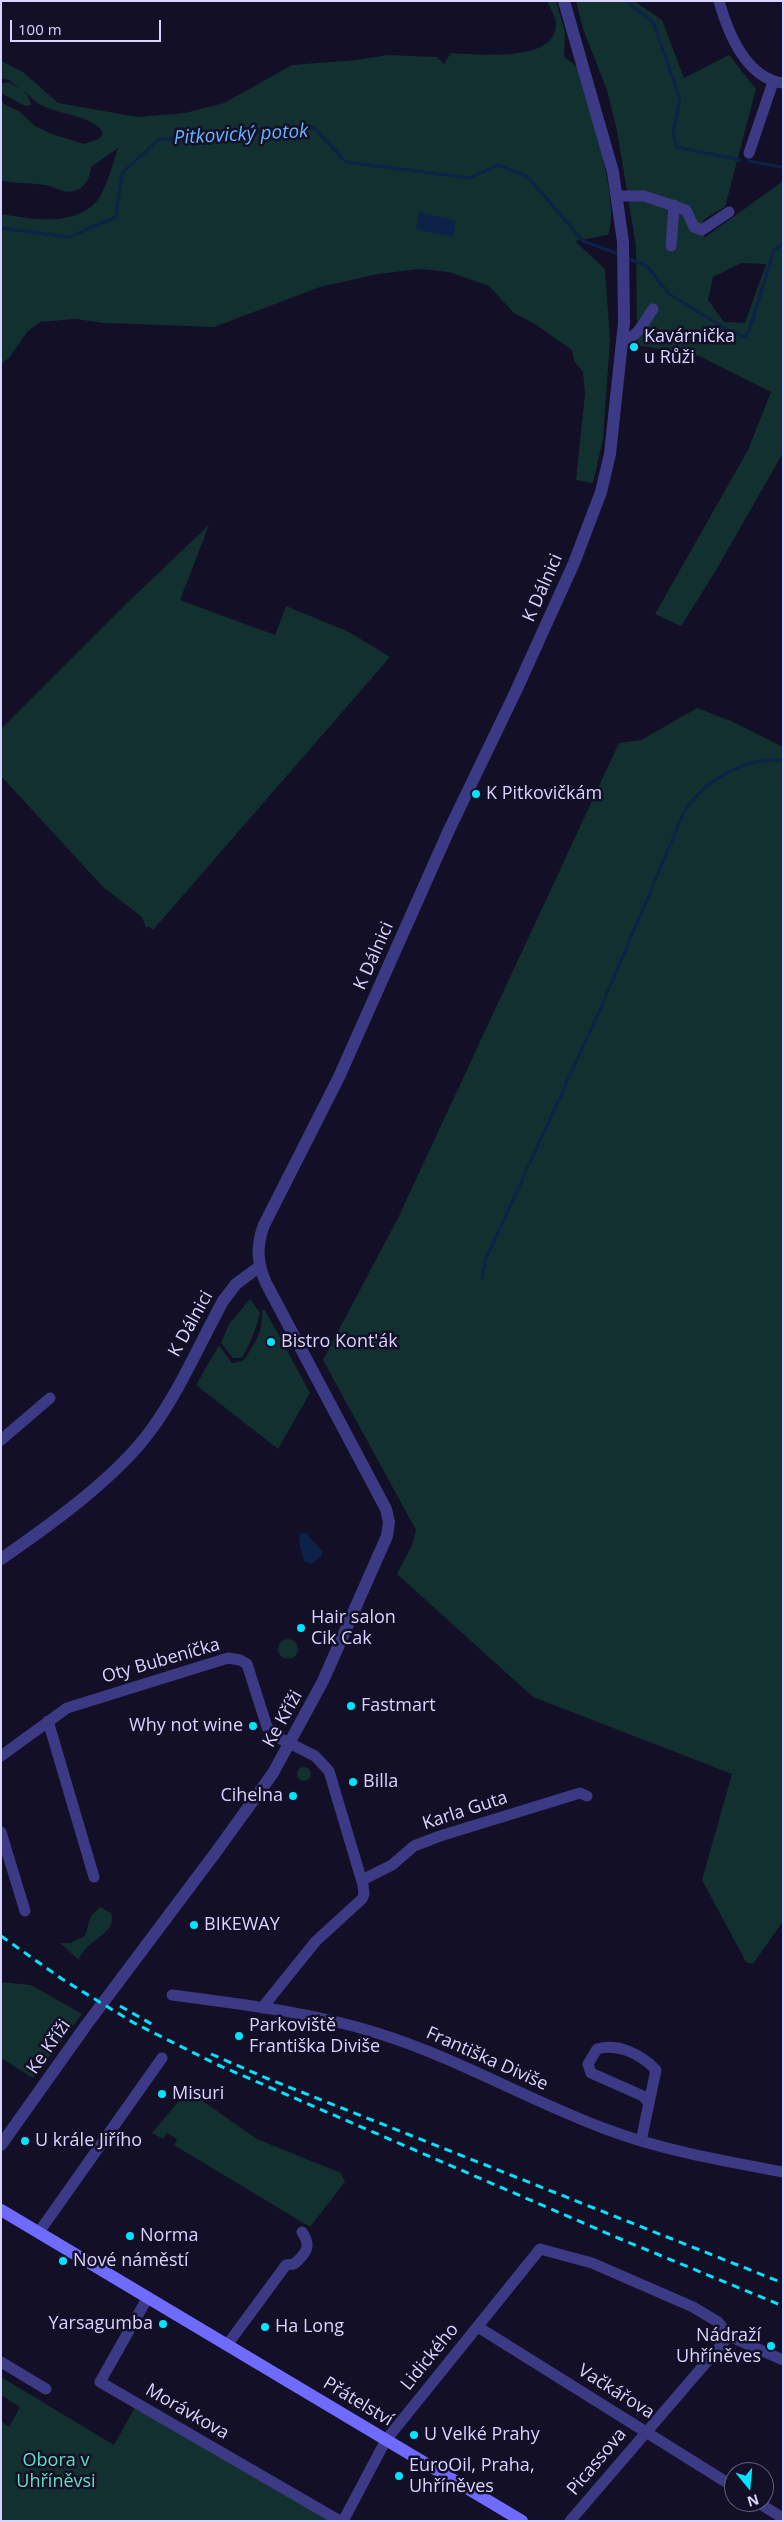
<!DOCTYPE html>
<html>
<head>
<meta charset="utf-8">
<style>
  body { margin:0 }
  #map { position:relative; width:784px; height:2522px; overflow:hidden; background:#130f26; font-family:"Open Sans",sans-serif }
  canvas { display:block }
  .frame { position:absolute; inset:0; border:2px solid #d9d4ff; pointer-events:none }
  .north { position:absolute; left:724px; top:2462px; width:50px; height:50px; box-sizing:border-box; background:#130f26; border:1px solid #625e7d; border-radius:50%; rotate:163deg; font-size:14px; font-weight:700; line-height:20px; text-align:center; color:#d9d4ff }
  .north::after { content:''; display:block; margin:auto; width:18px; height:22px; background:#00e5ff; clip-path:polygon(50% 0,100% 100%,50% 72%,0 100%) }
  .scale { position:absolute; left:10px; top:20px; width:151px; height:22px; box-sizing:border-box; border:2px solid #d9d4ff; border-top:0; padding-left:6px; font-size:15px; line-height:18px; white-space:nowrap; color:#d9d4ff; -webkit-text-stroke:4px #130f26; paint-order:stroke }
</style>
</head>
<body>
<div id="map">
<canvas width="784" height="2522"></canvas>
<div class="frame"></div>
<div class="north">N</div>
<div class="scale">100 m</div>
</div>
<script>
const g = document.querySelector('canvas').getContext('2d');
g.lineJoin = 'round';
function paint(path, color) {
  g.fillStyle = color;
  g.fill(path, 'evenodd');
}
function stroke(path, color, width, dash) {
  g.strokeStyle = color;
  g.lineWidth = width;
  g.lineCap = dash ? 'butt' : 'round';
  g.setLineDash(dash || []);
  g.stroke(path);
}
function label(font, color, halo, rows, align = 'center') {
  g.font = font + ' "Open Sans",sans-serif';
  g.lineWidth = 5;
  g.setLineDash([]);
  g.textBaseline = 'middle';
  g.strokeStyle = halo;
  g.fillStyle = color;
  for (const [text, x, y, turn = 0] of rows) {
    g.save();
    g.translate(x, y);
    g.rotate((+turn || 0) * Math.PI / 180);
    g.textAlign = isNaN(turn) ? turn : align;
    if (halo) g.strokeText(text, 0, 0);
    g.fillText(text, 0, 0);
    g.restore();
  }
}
const green = new Path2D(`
  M547,1H556L565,32L564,57L578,67C587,104 622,203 608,235L575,241L605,269L610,340L603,439L593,483L576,480L585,394L583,372L574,361L572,350L535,324L514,313L489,286L449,272L419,269L378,274L320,287L214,327L104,323L76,319L40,322L27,332L9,358L1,364V214C31,219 73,227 96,202C106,191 113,163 118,148L91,167C90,182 80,195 63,191C57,189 51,186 45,185C30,183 16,183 1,181V99L4,104L20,112L35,126L52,134L84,144L99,139L103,133C95,116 58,114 43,106C36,103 29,95 22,90L28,96L31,105L25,106L1,93V83L8,82L19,88L9,80L1,78V61L23,72L58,103L138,117L185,113L224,103L292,65L356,60L388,55L437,57L444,64L451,53C475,54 558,64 556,23C555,16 550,7 547,1Z
  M576,1H634L662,20L684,78L729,55L756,89L725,207L703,220L704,238L783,181V453L715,572L681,626L655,614L748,450L771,392L699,356L637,345L636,246L617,131L607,90L583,29ZM741,263L766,264L745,323L724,322L708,300L713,277Z
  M209,525L180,600L275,635L286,606L349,632L390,657L153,930L148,926L146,928L142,917L103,887L1,776V729L129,601Z
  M697,708L731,721L783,747V1921L753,1964L746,1962L702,1880L732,1774L533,1697L397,1574L412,1545L416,1530L323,1360L398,1218L619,743L641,740Z
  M250,1299L260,1313C256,1330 250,1343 242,1358H233L221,1343L229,1324Z
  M262,1310H265L310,1393L278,1449L196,1385L219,1345L232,1363L243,1361C254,1346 264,1329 262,1310Z
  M278 1649a10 10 0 1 1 20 0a10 10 0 1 1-20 0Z
  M297 1774a7 7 0 1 1 14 0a7 7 0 1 1-14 0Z
  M100,1907L111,1913C118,1935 85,1939 79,1960L60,1943H70L85,1936L91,1916Z
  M1,1982L31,1985L82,2014L33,2078L1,2058Z
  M189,2089L194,2095L257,2139L341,2173L345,2182L310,2227L174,2145L177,2139L167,2133L163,2139L152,2133Z
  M1,2377L114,2445L135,2407L331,2521H1V2421L9,2427L20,2407L1,2395Z`);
const water = new Path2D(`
  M419,212L456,221L453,237L416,229Z
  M302,1533L307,1534L322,1551V1556L311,1564L304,1561L299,1541L300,1535Z`);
const stream = new Path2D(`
  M626,1L653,22L680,99L673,133L677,147L740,160
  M749,161L781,167
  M1,228L69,237L116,217L122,173L158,140L314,128L346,162L470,178L498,165L527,176L583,241L621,255
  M627,258L647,266L669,294L728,330L745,337L749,331L774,250L783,244
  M482,1279L485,1261L603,1003L684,812C704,781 744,756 783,761`);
const minor = new Path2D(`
  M719,1C728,33 746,78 783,83
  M749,153L773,82
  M618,196H644L686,210L694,227L702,230L729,212
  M671,246L674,205
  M622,339C637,340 645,320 653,309
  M1,1440L50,1398
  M48,1721L94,1877
  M1,1756L67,1708L228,1658L240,1660L247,1664L267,1727L277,1737L315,1756L329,1771L363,1885L364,1894L362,1899L316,1941L262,2008
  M1,1832L25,1911
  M362,1880L392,1865L414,1846L440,1836L580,1793L587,1796
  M172,1995C240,2004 311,2012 377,2033C455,2057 526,2099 603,2128C660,2150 723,2161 783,2172
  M641,2141L656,2070C641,2054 618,2043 597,2049L588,2064L591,2073L643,2096L648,2102
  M39,2232L162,2058
  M148,2297L100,2382L340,2521
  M478,2327L734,2487
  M227,2345L286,2265L294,2264C306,2254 312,2246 302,2232
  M1,2362L46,2389
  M757,2502L783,2518
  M343,2521L386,2440L540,2249L592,2263L693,2307L718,2322L729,2336L783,2360
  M570,2521L729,2336`);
const tertiary = new Path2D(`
  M1,1559C50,1525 116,1478 151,1430C179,1392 200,1343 223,1301L236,1284L259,1267
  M1,2145L87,2024L216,1852L273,1773L323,1681L387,1536L389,1522L386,1509L266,1283C257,1263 256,1246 264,1225L339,1077L449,830L515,693L574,563L601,492L610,454L624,323L623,242L613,172L564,1`);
const secondary = new Path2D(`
  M1,2210L522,2521`);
const rail = new Path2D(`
  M1,1936L62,1979L134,2023L218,2065L618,2238L783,2306
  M120,2006L155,2026
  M211,2054L266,2078L783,2283`);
const markers = [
  [634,347,5,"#00e5ff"],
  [476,794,5,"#00e5ff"],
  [271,1342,5,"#00e5ff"],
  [301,1628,5,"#00e5ff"],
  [351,1706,5,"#00e5ff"],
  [253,1726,5,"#00e5ff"],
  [353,1782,5,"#00e5ff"],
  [293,1796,5,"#00e5ff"],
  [194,1925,5,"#00e5ff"],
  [239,2036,5,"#00e5ff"],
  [162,2094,5,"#00e5ff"],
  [25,2141,5,"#00e5ff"],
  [130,2236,5,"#00e5ff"],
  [63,2261,5,"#00e5ff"],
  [163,2324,5,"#00e5ff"],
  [265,2327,5,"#00e5ff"],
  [771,2346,5,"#00e5ff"],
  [414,2435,5,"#00e5ff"],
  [399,2476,5,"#00e5ff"]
];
const poiNames = [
  ["Kavárnička",644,337],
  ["u Růži",644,358],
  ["K Pitkovičkám",486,794],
  ["Bistro Kont'ák",281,1342],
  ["Hair salon",311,1618],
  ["Cik Cak",311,1639],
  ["Fastmart",361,1706],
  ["Why not wine",243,1726,"right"],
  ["Billa",363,1782],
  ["Cihelna",283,1796,"right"],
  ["BIKEWAY",204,1925],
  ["Parkoviště",249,2026],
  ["Františka Diviše",249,2047],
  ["Misuri",172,2094],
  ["U krále Jiřího",35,2141],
  ["Norma",140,2236],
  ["Nové náměstí",73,2261],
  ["Yarsagumba",153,2324,"right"],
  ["Ha Long",275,2327],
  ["Nádraží",761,2336,"right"],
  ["Uhříněves",761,2357,"right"],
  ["U Velké Prahy",424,2435],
  ["EuroOil, Praha,",409,2466],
  ["Uhříněves",409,2487]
];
const streetNames = [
  ["K Dálnici",543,588,-66],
  ["K Dálnici",374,956,-66],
  ["K Dálnici",191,1324,-61],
  ["Oty Bubeníčka",161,1661,-16],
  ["Ke Kříži",283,1719,-61],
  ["Karla Guta",465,1811,-18],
  ["Ke Kříži",49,2047,-55],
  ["Františka Diviše",487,2059,24],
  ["Lidického",430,2357,-51],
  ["Vačkářova",616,2392,32],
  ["Přátelství",358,2402,31],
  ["Morávkova",187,2412,30],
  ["Picassova",597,2462,-50]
];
const parkNames = [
  ["Obora v",56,2461],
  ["Uhříněvsi",56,2482]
];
const waterNames = [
  ["Pitkovický potok",241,135,-3]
];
paint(green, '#12302f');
paint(water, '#0c2248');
stroke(stream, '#0c2248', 3);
stroke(minor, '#3d3a85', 11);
stroke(tertiary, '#3d3a85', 12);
stroke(secondary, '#6f6bff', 12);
stroke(rail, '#00e5ff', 3, [8, 6]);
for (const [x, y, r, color] of markers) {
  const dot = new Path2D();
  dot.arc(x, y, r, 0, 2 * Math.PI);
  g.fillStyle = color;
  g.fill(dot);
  stroke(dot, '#130f26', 2);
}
label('18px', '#d9d4ff', '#130f26', poiNames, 'left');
label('18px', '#d9d4ff', '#130f26', streetNames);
label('18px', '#5fe0c0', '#130f26', parkNames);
label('italic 19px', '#62b6ff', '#130f26', waterNames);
</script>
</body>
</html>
